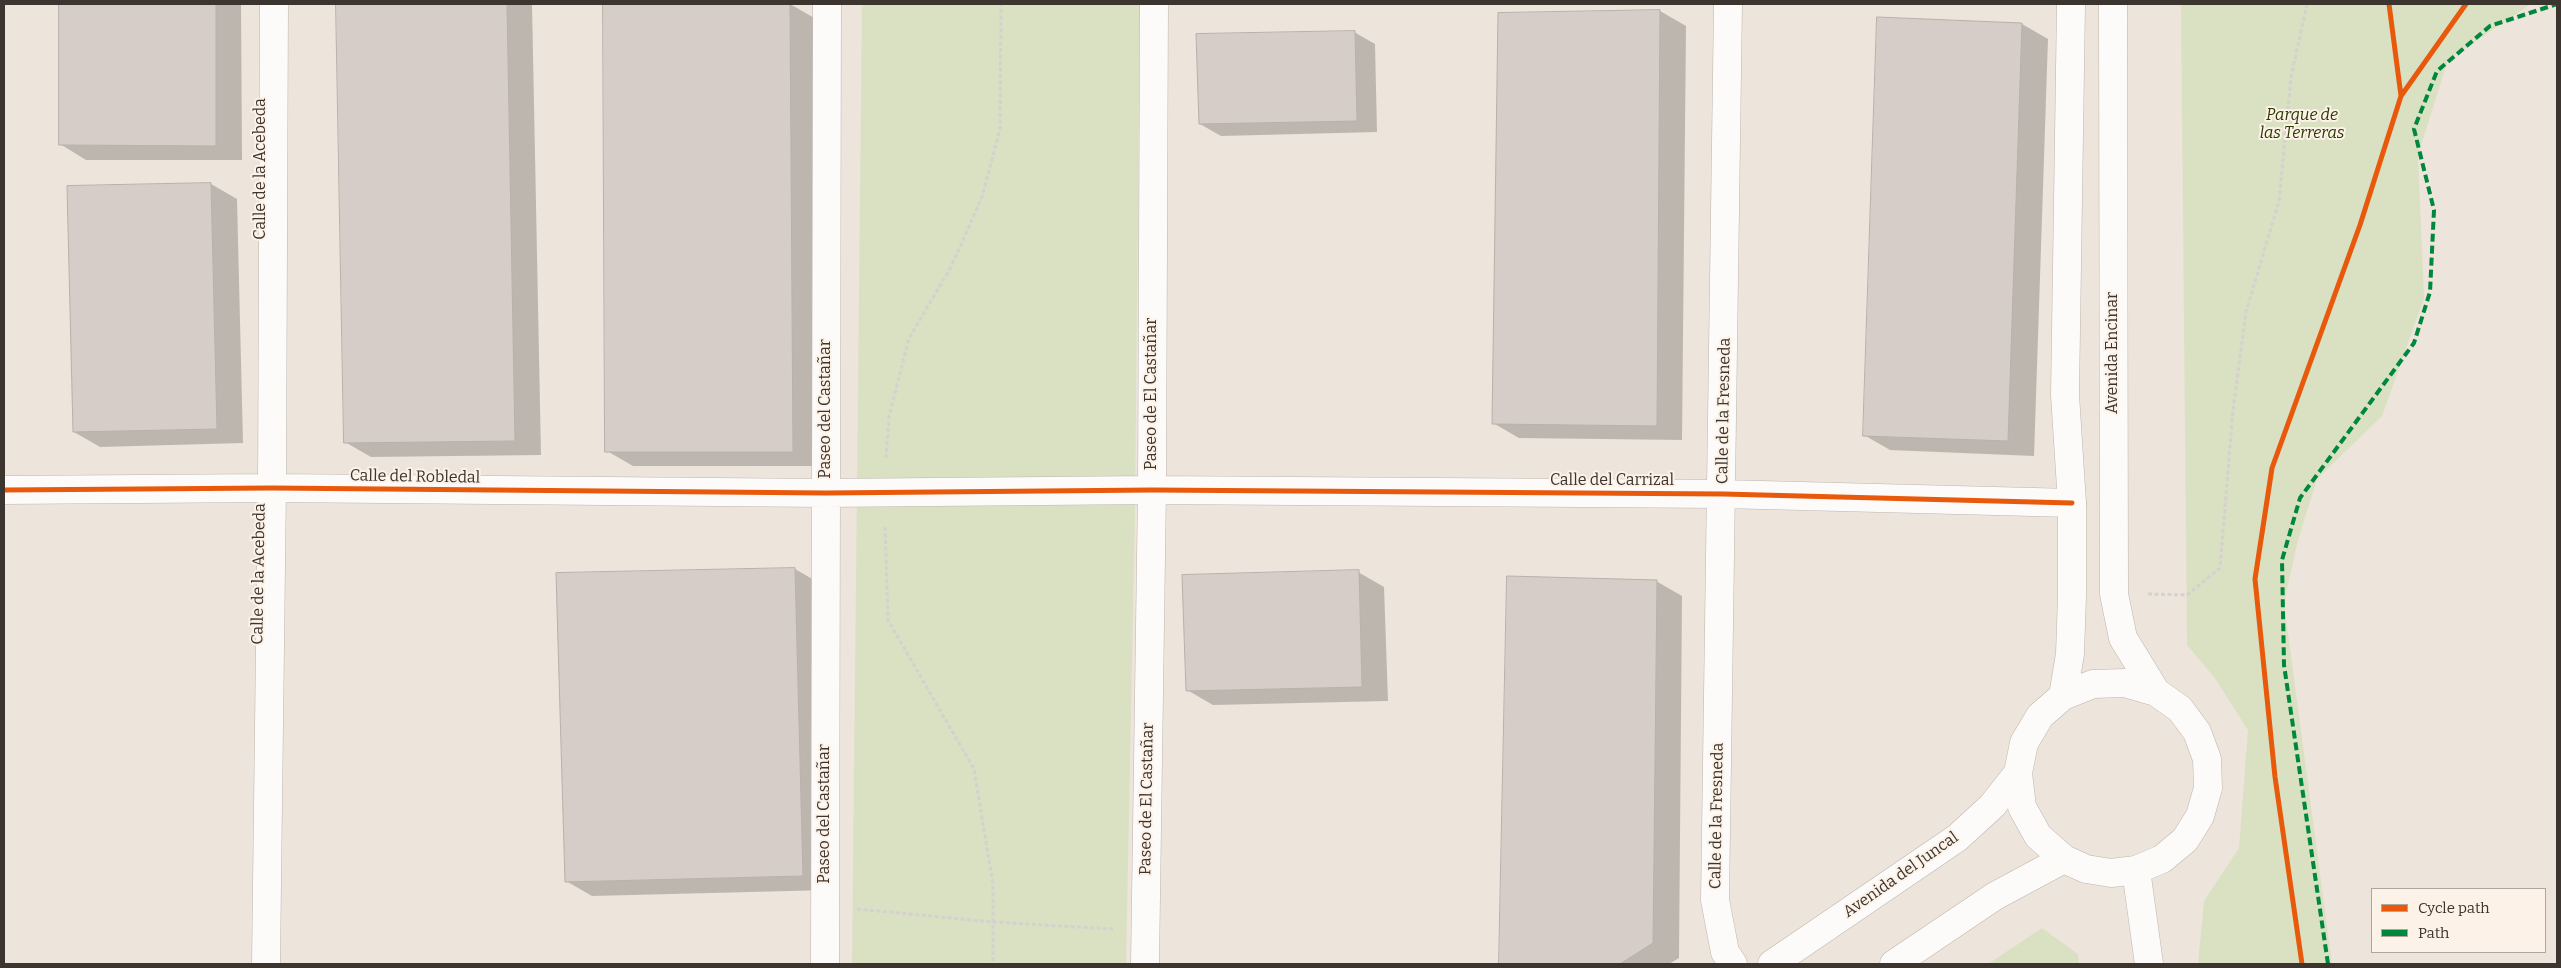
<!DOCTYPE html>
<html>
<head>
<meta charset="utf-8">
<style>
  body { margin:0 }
  #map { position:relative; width:2561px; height:968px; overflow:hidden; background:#ede4db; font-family:Bitter,serif }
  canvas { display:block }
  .frame { position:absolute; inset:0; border:5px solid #3c352f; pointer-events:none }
  .legend { position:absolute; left:2371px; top:888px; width:175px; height:65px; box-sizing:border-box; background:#fdf2e8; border:1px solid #b0a69e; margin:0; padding:6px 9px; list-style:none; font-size:15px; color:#3c352f }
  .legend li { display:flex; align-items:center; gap:10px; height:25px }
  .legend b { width:25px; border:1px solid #b0a69e }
</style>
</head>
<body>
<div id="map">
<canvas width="2561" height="968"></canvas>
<div class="frame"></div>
<ul class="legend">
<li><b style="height:6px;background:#e8590c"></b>Cycle path</li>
<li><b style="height:6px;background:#00873e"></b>Path</li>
</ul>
</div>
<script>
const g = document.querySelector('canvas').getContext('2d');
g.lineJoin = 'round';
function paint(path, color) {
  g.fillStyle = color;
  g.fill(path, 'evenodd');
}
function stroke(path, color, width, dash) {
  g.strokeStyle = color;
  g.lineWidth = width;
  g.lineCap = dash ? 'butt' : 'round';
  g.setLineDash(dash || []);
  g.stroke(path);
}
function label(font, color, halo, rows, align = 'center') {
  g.font = font + ' Bitter,serif';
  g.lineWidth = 4;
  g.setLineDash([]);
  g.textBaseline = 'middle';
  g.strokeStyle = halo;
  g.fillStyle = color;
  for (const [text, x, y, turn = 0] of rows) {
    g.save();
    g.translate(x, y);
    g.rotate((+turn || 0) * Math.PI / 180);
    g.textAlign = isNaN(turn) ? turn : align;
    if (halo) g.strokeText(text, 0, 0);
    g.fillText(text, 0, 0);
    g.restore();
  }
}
const green = new Path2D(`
  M862,4H1140L1135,509L1126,964H852Z
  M2181,4H2531L2448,60L2418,155L2424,298L2382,416L2317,479L2298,540L2284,603L2332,964H2198L2204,901L2239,848L2248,730L2214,677L2187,645Z
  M2042,928L2078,954L2079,964H1988Z`);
const shadow = new Path2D(`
  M60,4H241L242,160H86L60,144Z
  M337,4H532L541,455L371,457L345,442Z
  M604,4H790L816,19L819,466H633L607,451Z
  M1660,11L1686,26L1682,440L1519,438L1493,423Z
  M2022,24L2048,39L2034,456L1890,450L1864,435Z
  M1354,32L1375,44L1377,132L1221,136L1200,124Z
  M211,184L237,199L243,443L100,447L74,432Z
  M795,569L821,584L829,890L592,896L566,881Z
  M1358,572L1384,587L1388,701L1213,705L1187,690Z
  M1508,577L1656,581L1682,596L1679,958L1669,964H1500Z`);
const building = new Path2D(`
  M59,4H216V146L59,145Z
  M336,4H507L515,441L344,443Z
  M603,4H790L793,452H605Z
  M1660,10L1657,426L1492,424L1498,13Z
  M1877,17L2022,23L2008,441L1863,436Z
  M1355,31L1357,121L1199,124L1196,34Z
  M211,183L217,429L73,432L67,186Z
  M795,568L803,876L565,882L556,573Z
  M1359,570L1362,687L1186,691L1182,575Z
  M1507,576L1657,580L1653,943L1620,964H1499Z`);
const path = new Path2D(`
  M886,458L889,417L909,338L950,269L982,197L1000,129L1001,4
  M885,527L888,620L974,769L993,884V964
  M2148,594L2187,595L2220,568L2233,410L2246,312L2279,201L2291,77L2307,4
  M857,909L993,922L1113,929`);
const minor = new Path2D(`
  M1728,4L1715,900L1725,952L1733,964
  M4,490L272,488L826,493L1152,490L1723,494L2072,503
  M2136,870L2149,964
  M266,964L272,488L274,4
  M825,964L827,4
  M1145,964L1152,490L1154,4`);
const tertiary = new Path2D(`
  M2113,4L2114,594L2123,638L2156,692
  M2063,696L2070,654L2072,596V503L2065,395L2071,4
  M1772,964L1957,838L1992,806L2018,773L2024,743L2040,716L2063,696L2093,684L2125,683L2156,692L2180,709L2197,732L2207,759L2208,788L2200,816L2185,840L2162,859L2136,870L2111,873L2086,869L2064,859L2038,836L2022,807L2018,773
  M1894,964L1995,896L2064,859`);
const quiet = new Path2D(`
  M2328,964L2284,665L2282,560L2300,498L2414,343L2430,292L2434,210L2414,129L2437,71L2490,26L2557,4`);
const cycleway = new Path2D(`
  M2389,4L2401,96
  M4,490L272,488L826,493L1152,490L1723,494L2072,503
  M2302,964L2275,777L2255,579L2272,468L2360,225L2401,96L2466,4`);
const parkNames = [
  ["Parque de",2302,116],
  ["las Terreras",2302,134]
];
const streetNames = [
  ["Calle de la Acebeda",261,169,-90],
  ["Avenida Encinar",2113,353,-90],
  ["Paseo de El Castañar",1152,394,-90],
  ["Paseo del Castañar",826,409,-90],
  ["Calle de la Fresneda",1724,411,-89],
  ["Calle del Robledal",415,477,1],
  ["Calle del Carrizal",1612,481],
  ["Calle de la Acebeda",259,574,-89],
  ["Paseo de El Castañar",1147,799,-89],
  ["Paseo del Castañar",825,814,-90],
  ["Calle de la Fresneda",1717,816,-89],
  ["Avenida del Juncal",1901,875,-35]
];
paint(green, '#dae1c2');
paint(shadow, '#0003');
paint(building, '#d6cdc8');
stroke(building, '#b8b0aa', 1);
stroke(minor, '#bdb5ae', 29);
stroke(tertiary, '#bdb5ae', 29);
stroke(path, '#d4d1ce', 3, [4, 2.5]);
stroke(minor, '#fcfbfa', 28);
stroke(tertiary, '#fcfbfa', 28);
stroke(quiet, '#00873e', 4, [8, 4]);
stroke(cycleway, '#e8590c', 5);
label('italic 16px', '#2a3b01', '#fdf2e8', parkNames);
label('16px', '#3c352f', '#fdf2e8', streetNames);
</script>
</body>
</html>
